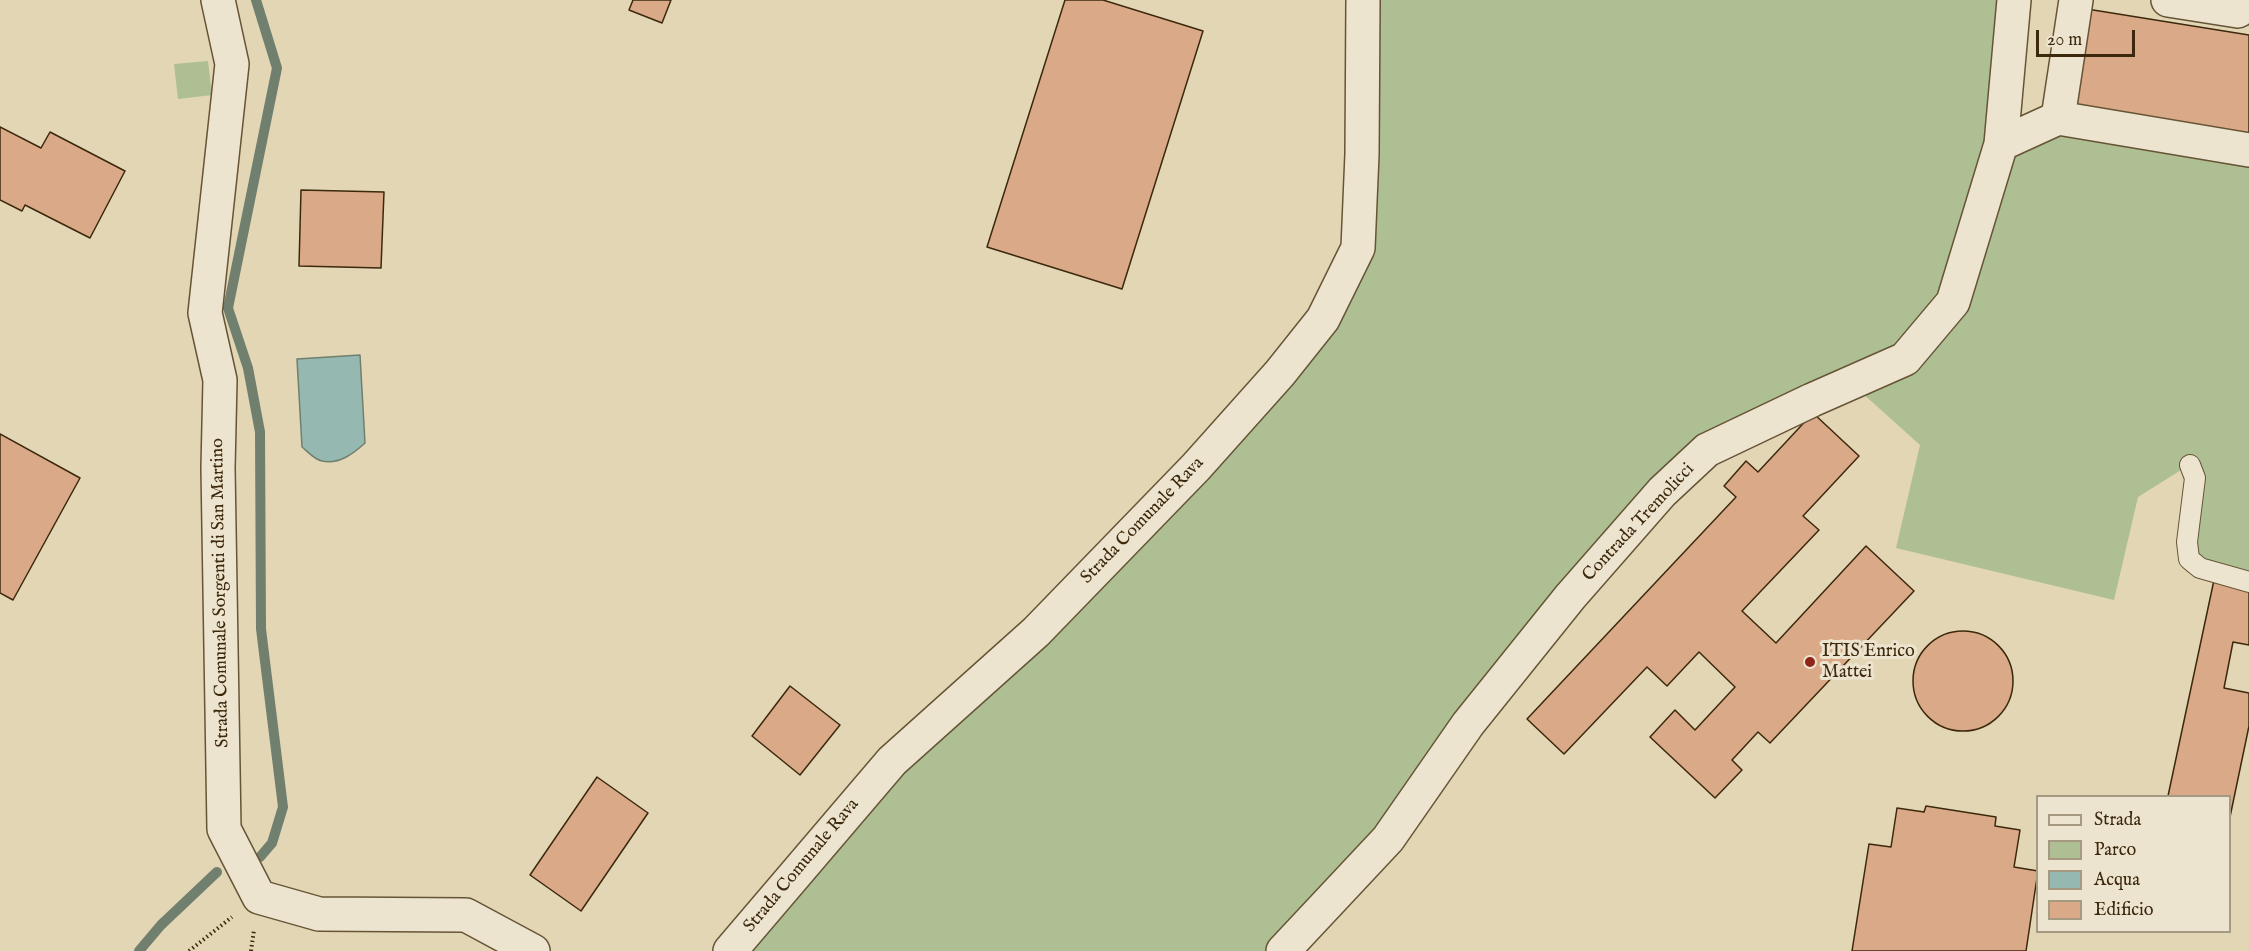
<!DOCTYPE html>
<html>
<head>
<meta charset="utf-8">
<style>
  body { margin:0 }
  #map { position:relative; width:2249px; height:951px; overflow:hidden; background:#e3d6b5; font-family:"IM FELL English",serif }
  canvas { display:block }
  .legend { position:absolute; left:2036px; top:795px; width:195px; height:138px; box-sizing:border-box; background:#ede4cf; border:2px solid #a69981; margin:0; padding:8px 10px; list-style:none; font-size:18px; color:#3c280c }
  .legend li { display:flex; align-items:center; gap:12px; height:30px }
  .legend b { width:30px; border:2px solid #a69981 }
  .scale { position:absolute; left:2036px; top:30px; width:99px; height:27px; box-sizing:border-box; border:3px solid #3c280c; border-top:0; padding-left:8px; font-size:18px; line-height:21px; white-space:nowrap; color:#3c280c; -webkit-text-stroke:4px #ede4cf; paint-order:stroke }
</style>
</head>
<body>
<div id="map">
<canvas width="2249" height="951"></canvas>
<ul class="legend">
<li><b style="height:8px;background:#ede4cf"></b>Strada</li>
<li><b style="height:16px;background:#adbf93"></b>Parco</li>
<li><b style="height:16px;background:#95b9b0"></b>Acqua</li>
<li><b style="height:16px;background:#daaa88"></b>Edificio</li>
</ul>
<div class="scale">20 m</div>
</div>
<script>
const g = document.querySelector('canvas').getContext('2d');
g.lineJoin = 'round';
function paint(path, color) {
  g.fillStyle = color;
  g.fill(path, 'evenodd');
}
function stroke(path, color, width, dash) {
  g.strokeStyle = color;
  g.lineWidth = width;
  g.lineCap = dash ? 'butt' : 'round';
  g.setLineDash(dash || []);
  g.stroke(path);
}
function label(font, color, halo, rows, align = 'center') {
  g.font = font + ' "IM FELL English",serif';
  g.lineWidth = 6;
  g.setLineDash([]);
  g.textBaseline = 'middle';
  g.strokeStyle = halo;
  g.fillStyle = color;
  for (const [text, x, y, turn = 0] of rows) {
    g.save();
    g.translate(x, y);
    g.rotate((+turn || 0) * Math.PI / 180);
    g.textAlign = isNaN(turn) ? turn : align;
    if (halo) g.strokeText(text, 0, 0);
    g.fillText(text, 0, 0);
    g.restore();
  }
}
const green = new Path2D(`
  M1363,0H2014L2001,143L2058,118L2249,150V582L2189,559V465L2138,497L2114,600L1896,548L1920,445L1851,383L1707,450L1283,951H730L1196,467L1358,248Z
  M208,61L212,95L178,99L174,64Z`);
const water = new Path2D(`
  M360,355L365,443C354,453 339,465 322,461C315,460 307,451 302,447L297,359Z`);
const stream = new Path2D(`
  M256,0L277,68L228,308L248,368L260,432L261,629L283,807L272,843L260,857
  M139,951L161,925L217,872`);
const building = new Path2D(`
  M633,0H671L662,23L629,10Z
  M1065,0H1103L1203,31L1122,289L987,247Z
  M2087,9L2249,35V135L2070,105Z
  M0,127L41,148L50,132L125,171L90,238L25,205L22,211L0,200Z
  M301,190L384,192L381,268L299,266Z
  M1813,413L1859,456L1803,516L1819,530L1742,611L1776,643L1866,546L1914,591L1770,743L1758,732L1732,760L1742,770L1715,798L1650,737L1675,710L1695,730L1735,687L1699,652L1667,686L1647,667L1564,754L1527,719L1736,497L1724,486L1746,461L1758,472Z
  M0,434L80,478L13,600L0,593Z
  M2214,580L2249,587V645L2233,642L2224,688L2249,693V726L2230,817V796H2168Z
  M1913 681a50 50 0 1 1 100 0a50 50 0 1 1-100 0Z
  M790,686L840,725L800,775L752,736Z
  M597,777L648,813L581,911L530,875Z
  M1926,806L1996,817L1995,826L2020,830L2014,867L2038,871L2026,951H1852L1869,844L1891,847L1897,808L1924,812Z`);
const path = new Path2D(`
  M189,951L232,917
  M251,951L254,930`);
const service = new Path2D(`
  M2190,465L2195,478L2187,542L2189,559L2200,568L2249,582`);
const minor = new Path2D(`
  M218,0L232,64L205,313L220,380L218,468L224,829L259,897L319,914L466,915L533,951
  M2168,0L2238,11L2241,0
  M2058,118L2076,0
  M2001,144L2058,118L2249,150
  M730,951L892,761L1036,632L1196,467L1280,373L1323,319L1358,248L1362,154L1363,0
  M1283,951L1388,839L1468,724L1570,597L1662,492L1707,450L1812,400L1905,359L1953,302L2001,144L2014,0`);
const markers = [
  [1810,662,6,"#8f2418"]
];
const streetNames = [
  ["Strada Comunale Rava",1143,521,-46],
  ["Contrada Tremolicci",1639,523,-47],
  ["Strada Comunale Sorgenti di San Martino",221,593,-91],
  ["Strada Comunale Rava",802,866,-50]
];
const poiNames = [
  ["ITIS Enrico",1822,652],
  ["Mattei",1822,673]
];
paint(green, '#adbf93');
paint(water, '#95b9b0');
stroke(water, '#717f6e', 1.5);
stroke(stream, '#717f6e', 10);
paint(building, '#daaa88');
stroke(building, '#3c280c', 1.5);
stroke(service, '#665436', 22);
stroke(minor, '#665436', 36);
stroke(path, '#3c280c', 4, [1.5, 3]);
stroke(service, '#ede4cf', 20);
stroke(minor, '#ede4cf', 33);
for (const [x, y, r, color] of markers) {
  const dot = new Path2D();
  dot.arc(x, y, r, 0, 2 * Math.PI);
  g.fillStyle = color;
  g.fill(dot);
  stroke(dot, '#ede4cf', 2);
}
label('18px', '#3c280c', '#ede4cf', streetNames);
label('18px', '#3c280c', '#ede4cf', poiNames, 'left');
</script>
</body>
</html>
